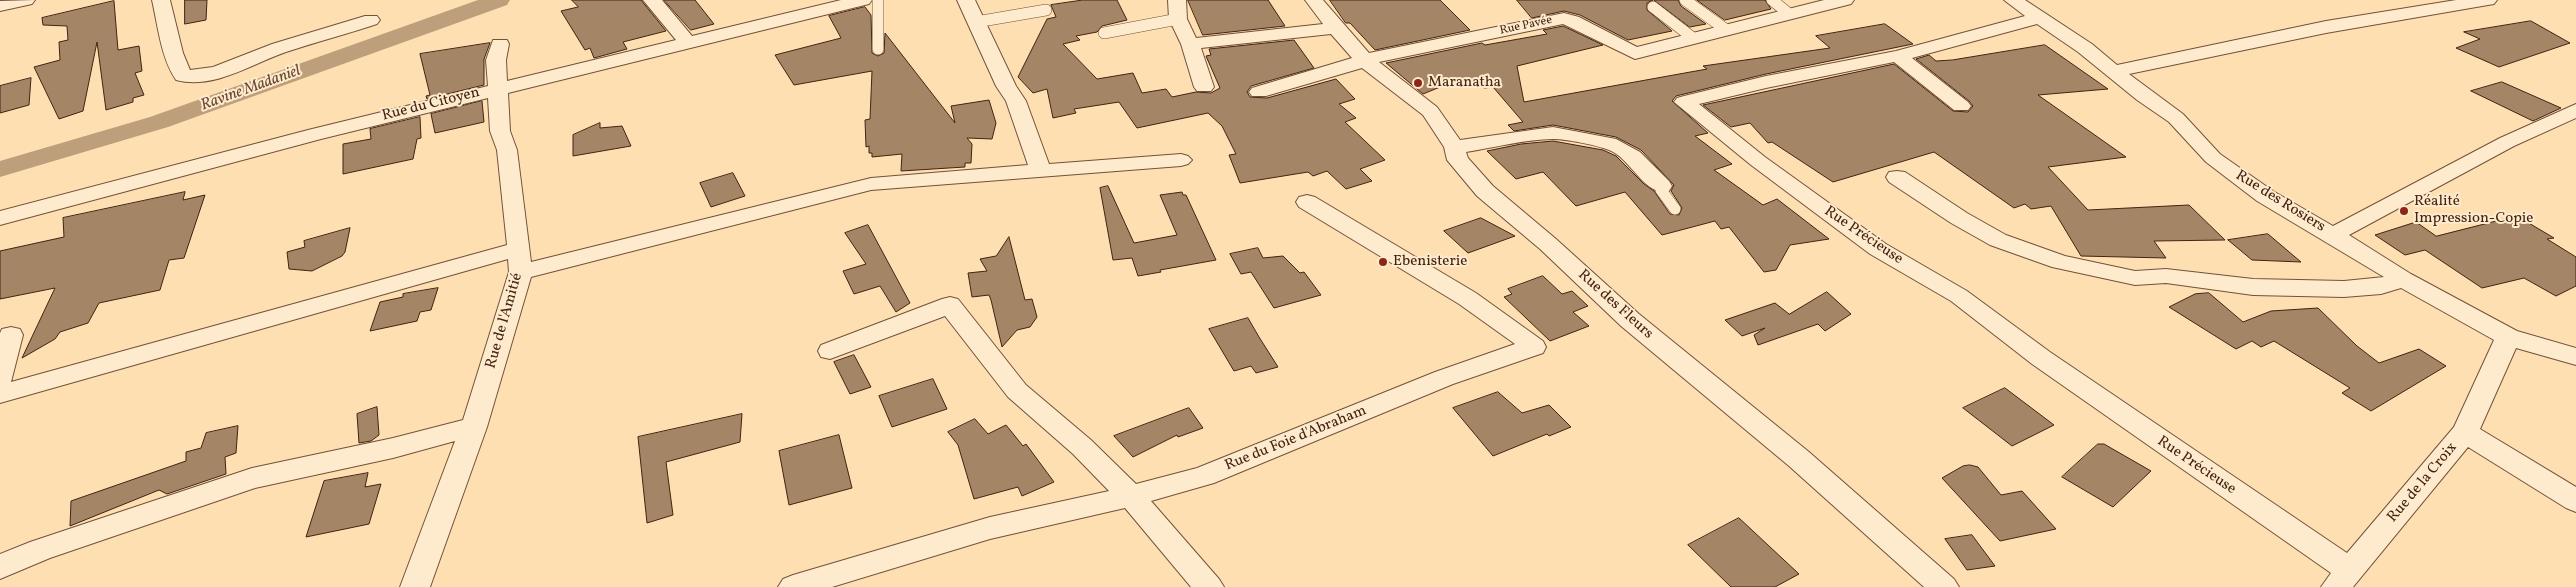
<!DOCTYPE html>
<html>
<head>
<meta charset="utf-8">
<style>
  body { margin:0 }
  canvas { display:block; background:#fedfb1 }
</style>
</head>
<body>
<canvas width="2576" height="587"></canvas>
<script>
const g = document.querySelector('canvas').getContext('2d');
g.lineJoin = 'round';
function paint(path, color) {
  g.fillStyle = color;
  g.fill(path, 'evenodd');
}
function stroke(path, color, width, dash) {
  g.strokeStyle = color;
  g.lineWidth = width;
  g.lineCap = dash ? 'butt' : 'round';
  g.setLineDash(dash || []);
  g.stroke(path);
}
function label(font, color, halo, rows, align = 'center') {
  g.font = font + ' Vollkorn,serif';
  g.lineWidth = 4;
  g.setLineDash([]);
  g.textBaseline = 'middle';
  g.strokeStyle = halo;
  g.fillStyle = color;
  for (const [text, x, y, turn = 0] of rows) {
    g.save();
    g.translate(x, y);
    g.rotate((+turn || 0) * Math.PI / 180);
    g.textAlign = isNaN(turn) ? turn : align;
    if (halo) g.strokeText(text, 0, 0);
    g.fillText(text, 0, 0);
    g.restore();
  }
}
const canal = new Path2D(`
  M478,0H510L507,5L168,127L0,177V161L150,117Z`);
const building = new Path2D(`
  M185,0H207L206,20L185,24Z
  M572,0H641L666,31L623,42L627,49L594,58L590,48L585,50L561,11L578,7Z
  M664,0H695L714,24L691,30Z
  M1083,0H1117L1127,20L1102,26L1097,32L1076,36L1080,40L1063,44L1097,79L1133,73L1142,93L1166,89L1172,97L1196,92L1211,93L1220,88L1206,56L1211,55L1209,49L1294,40L1314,68L1251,86L1247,92L1250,97L1267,98L1336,79L1355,99L1339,104L1356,118L1345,122L1385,160L1360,169L1372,181L1346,189L1327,171L1313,176L1308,172L1240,183L1229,155L1236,154L1222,126L1208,113L1137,128L1119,102L1074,109L1076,113L1053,118L1047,89L1033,93L1018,77L1047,19L1056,17L1051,5Z
  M1188,0H1268L1285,26L1203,35Z
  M1330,0H1440L1470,30L1375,50L1350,23H1346Z
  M1517,0H1653L1647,3V10L1672,31L1628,40L1580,15L1564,11L1532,18Z
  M1654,0H1678L1681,6L1706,24L1690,27Z
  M1697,0H1765L1771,9L1725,20Z
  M114,1L118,50L139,46L142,71L135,73L144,95L133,98V102L106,110L97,42L83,111L59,119L34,67L60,60L59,42L68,40L67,26L43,25L42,18Z
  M865,7L871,15L872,53L878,56L884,53L885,33L955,123L951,106L989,100L996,123L992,139L967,138L972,144L971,163H965V167L901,171L902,154L872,157V153H869V146L866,147L865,120L870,119L872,71L794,85L775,55L841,38L829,16Z
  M2531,21L2570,43L2499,67L2456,48L2480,39L2464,32Z
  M1885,24L1913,44L1766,74L1676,96L1672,101L1708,133L1695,136L1732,164L1714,170L1763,205L1777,199L1829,239L1790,245L1776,270L1764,272L1729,227L1721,229L1715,221L1662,235L1625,192L1576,206L1543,172L1516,179L1487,151L1521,144L1553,141L1603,150L1616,156L1644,184L1654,191L1670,214L1679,215L1682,208L1671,191L1674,185L1641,150L1616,137L1553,125L1514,131L1508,125L1523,122L1493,87L1484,88L1478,80L1466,83L1462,78L1423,94L1386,63L1482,43L1485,45L1547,34L1543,30L1563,26L1603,45L1517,66L1524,102L1707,69L1703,66L1830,48L1816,36Z
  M490,43L484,59V85L427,99L426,96L430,95L420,54Z
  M2045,45L2108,89L2038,95L2126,157L2048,167L2088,210L2189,205L2225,240L2154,241L2166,258L2081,256L2051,206L2031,209L2025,204L2014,208L1934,152L1833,182L1772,142L1768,143L1750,123L1731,127L1703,105L1894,64L1953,111L1968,112L1973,106L1969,101L1916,59L1929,55L1936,61L1952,60Z
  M31,78L29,105L0,113V86Z
  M2502,82L2561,108L2533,121L2471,91Z
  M482,101L484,122L435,133L431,114Z
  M420,117L421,138L417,139L413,159L343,174V144L371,139L370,129Z
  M600,123V128L622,126L631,146L573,156V135Z
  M733,173L745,196L711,207L700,183Z
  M1108,186L1134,243L1177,235L1160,195L1182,192L1183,195H1186L1216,260L1160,270L1161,272L1138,276L1132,258L1113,260L1100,188Z
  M185,192L183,200L205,195L184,258L169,260L160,290L99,303L88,323L60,332L55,339L22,358L55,288L0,299V251L64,237L63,218Z
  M2517,216L2554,238L2547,239L2576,257V286L2556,296L2524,278L2482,288L2425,250L2405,255L2375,235L2416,222L2436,236Z
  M1481,218L1515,236L1468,253L1444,231Z
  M868,225L910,303L896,312L880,286L854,294L843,271L866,264L845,233Z
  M350,228L345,252L342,256L312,271L289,269L287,252L305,247L304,241Z
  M2268,234L2301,262L2252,260L2228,240Z
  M1009,237L1025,300L1032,299L1037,317L1030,327L1017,330L1002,347L991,300L989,295L972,297L968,273L987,271L980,259L996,256Z
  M1258,248L1263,258L1283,256L1300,273L1304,272L1321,295L1274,308L1251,272L1241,274L1230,254Z
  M1543,276L1562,294L1572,291L1588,306L1573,312L1589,326L1550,341L1504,297L1512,294L1508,289Z
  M438,288L431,310L420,312L417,321L370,331L380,302L403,297V294Z
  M1827,292L1851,314L1825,331L1818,324L1758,345L1754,335L1765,328L1742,336L1725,320L1775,303L1789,314Z
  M2209,293L2243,322L2271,311L2318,308L2357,346L2379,363L2419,349L2446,366L2371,411L2342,393L2350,388L2274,341L2261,347L2252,341L2236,349L2169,307L2195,294Z
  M1248,318L1259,337L1278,367L1256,373L1251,366L1234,371L1209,329Z
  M854,355L871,387L850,394L834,362Z
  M933,379L947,409L892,427L879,396Z
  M2005,388L2054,425L2012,446L1963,408Z
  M1498,392L1522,413L1549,405L1571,427L1549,436L1547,434L1493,456L1453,408Z
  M377,407L379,435L371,441L359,443L357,414Z
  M1189,408L1203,428L1178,437L1177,435L1133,457L1114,436Z
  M742,414L740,442L666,462L673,515L647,523L638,437Z
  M975,419L988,434L1006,425L1023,446L1026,444L1054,482L1022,496L1018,487L974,499L958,445L948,432Z
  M238,426L236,453L225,457L226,474L167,494L159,490L70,526L71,501L186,461V452L201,448L206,433Z
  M839,435L852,488L789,505L779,451Z
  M2098,444H2104L2151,471L2113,507L2062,477Z
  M1970,465L1978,467L2001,495L2022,491L2056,529L2000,541L1942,478L1963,466Z
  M368,473L365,487L381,484L369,524L306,537L324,481Z
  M1739,518L1799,574L1775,587H1731L1688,545Z
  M1972,535L1995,566L1967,570L1945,539Z`);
const service = new Path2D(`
  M878,0V49
  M1685,0L1725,29
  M1772,0L1788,13
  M1653,7L1693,38
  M976,22L1046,10
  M1104,33L1178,19
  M1661,186V190L1675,209`);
const minor = new Path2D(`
  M35,0L32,4L0,11V1Z
  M152,0H170L183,53L190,70L213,67L272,44L365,16H377L380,20L377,24C347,34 316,42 286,52C251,64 214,90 176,80C161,58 158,26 152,0Z
  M643,0H662L692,36L841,0H872L869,4L508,93L510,131L517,150L531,262L871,178L1028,165L1006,101L996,86L957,0H975L1016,86L1026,101L1049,164L1181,154L1188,156L1192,160L1188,164L1181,166L871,190L531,277L487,427L430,587H400L455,441L393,458L255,488L50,558L0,579V554L30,542L252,468L393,438L463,420L509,272L508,259L0,403V333L2,329L11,327L20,329L23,335L11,382L507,245L497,150L490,131L488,98L321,139L0,225V211L308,130L488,86L486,60L493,40H507L509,44L506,60L507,81L676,40Z
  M1168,0H1186L1187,19L1196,38L1323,24L1305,0H1323L1369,53L1564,13L1579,17L1637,47L1824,0H1854L1851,4L1635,59L1563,24L1379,62L1437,107L1460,140L1553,127L1616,139L1640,152L1669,181L1672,186L1669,191C1644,197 1631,158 1609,150C1596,145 1566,139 1553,139C1527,139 1492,148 1466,152L1468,158L1493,186L1556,239L1639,314L1809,452L1954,579L1959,587H1924L1789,466L1621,326L1540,249L1477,196L1447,160L1444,147L1423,115L1362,68L1266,96H1252L1249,92L1252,88L1352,58L1331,34L1201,48L1214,87L1211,91H1197L1194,87L1181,44L1169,19Z
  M2004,0H2025L2092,44L2117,65L2326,21L2456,0H2497L2494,4L2488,5L2326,33L2129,74L2183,114L2220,154L2273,191L2333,226L2500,138L2576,104V118L2514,146L2349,235L2411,274L2517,331L2576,348V365L2516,348L2480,429L2576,487V512L2566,508L2468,447L2353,587H2321L2331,573L2032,364L1951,301L1870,254L1751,165L1674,102L1677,98L1684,96L1766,76L1896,51L2025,16ZM2037,24L2078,52L2137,100L2169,122L2206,162L2257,201L2384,277L2344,281L2253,279L2166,269L2135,271L2065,256L2006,235L1967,213L1905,172L1897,171L1889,172L1886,177L1889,182L1951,223L1990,245L2052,267L2135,285L2166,283L2253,295L2344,297L2381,294L2401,288L2494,340L2454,427L2347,553L2050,352L1967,291L1886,244L1765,157L1699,104L1766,88L1894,62L1954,110H1968L1971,106L1968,102L1912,58Z
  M1307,195L1315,197L1476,293L1543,341L1546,347L1543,353L1453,384L1214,483L1151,501L1219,579L1224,587H1191L1125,508L990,539L832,587H778L783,579L793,575L990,517L1109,491L1073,454L1008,397L945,316L830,359L821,357L818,351L821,345L942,299L950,297L958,299L1026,385L1091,440L1136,484L1197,468L1435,372L1515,344L1459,304L1299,207L1296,202L1299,197Z`);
const markers = [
  [1418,83,5,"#8f2418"],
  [2404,211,5,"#8f2418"],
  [1383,262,5,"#8f2418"]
];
const farStreetnames = [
  ["Rue Pavée",1526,26,-12]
];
const poiNames = [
  ["Maranatha",1428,83],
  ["Réalité",2414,202],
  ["Impression-Copie",2414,219],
  ["Ebenisterie",1393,262]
];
const streetNames = [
  ["Rue du Citoyen",431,105,-14],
  ["Rue des Rosiers",2280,202,32],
  ["Rue Précieuse",1863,236,34],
  ["Rue des Fleurs",1615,305,42],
  ["Rue de l'Amitié",505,321,-74],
  ["Rue du Foie d'Abraham",1296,439,-22],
  ["Rue Précieuse",2196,466,34],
  ["Rue de la Croix",2423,483,-50]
];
const waterNames = [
  ["Ravine Madaniel",251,89,-20]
];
paint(canal, '#be9f7b');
paint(building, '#a48565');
stroke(building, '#432313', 1);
stroke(service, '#72523a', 12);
stroke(minor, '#72523a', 2);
stroke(service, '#feeacc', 11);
paint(minor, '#feeacc');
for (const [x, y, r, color] of markers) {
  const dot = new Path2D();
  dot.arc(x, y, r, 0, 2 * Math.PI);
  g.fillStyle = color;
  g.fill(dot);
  stroke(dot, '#feeacc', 2);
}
label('12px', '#432313', '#feeacc', farStreetnames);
label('15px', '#432313', '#feeacc', poiNames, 'left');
label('15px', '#432313', '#feeacc', streetNames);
label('italic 16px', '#684832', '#feeacc', waterNames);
</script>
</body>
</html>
